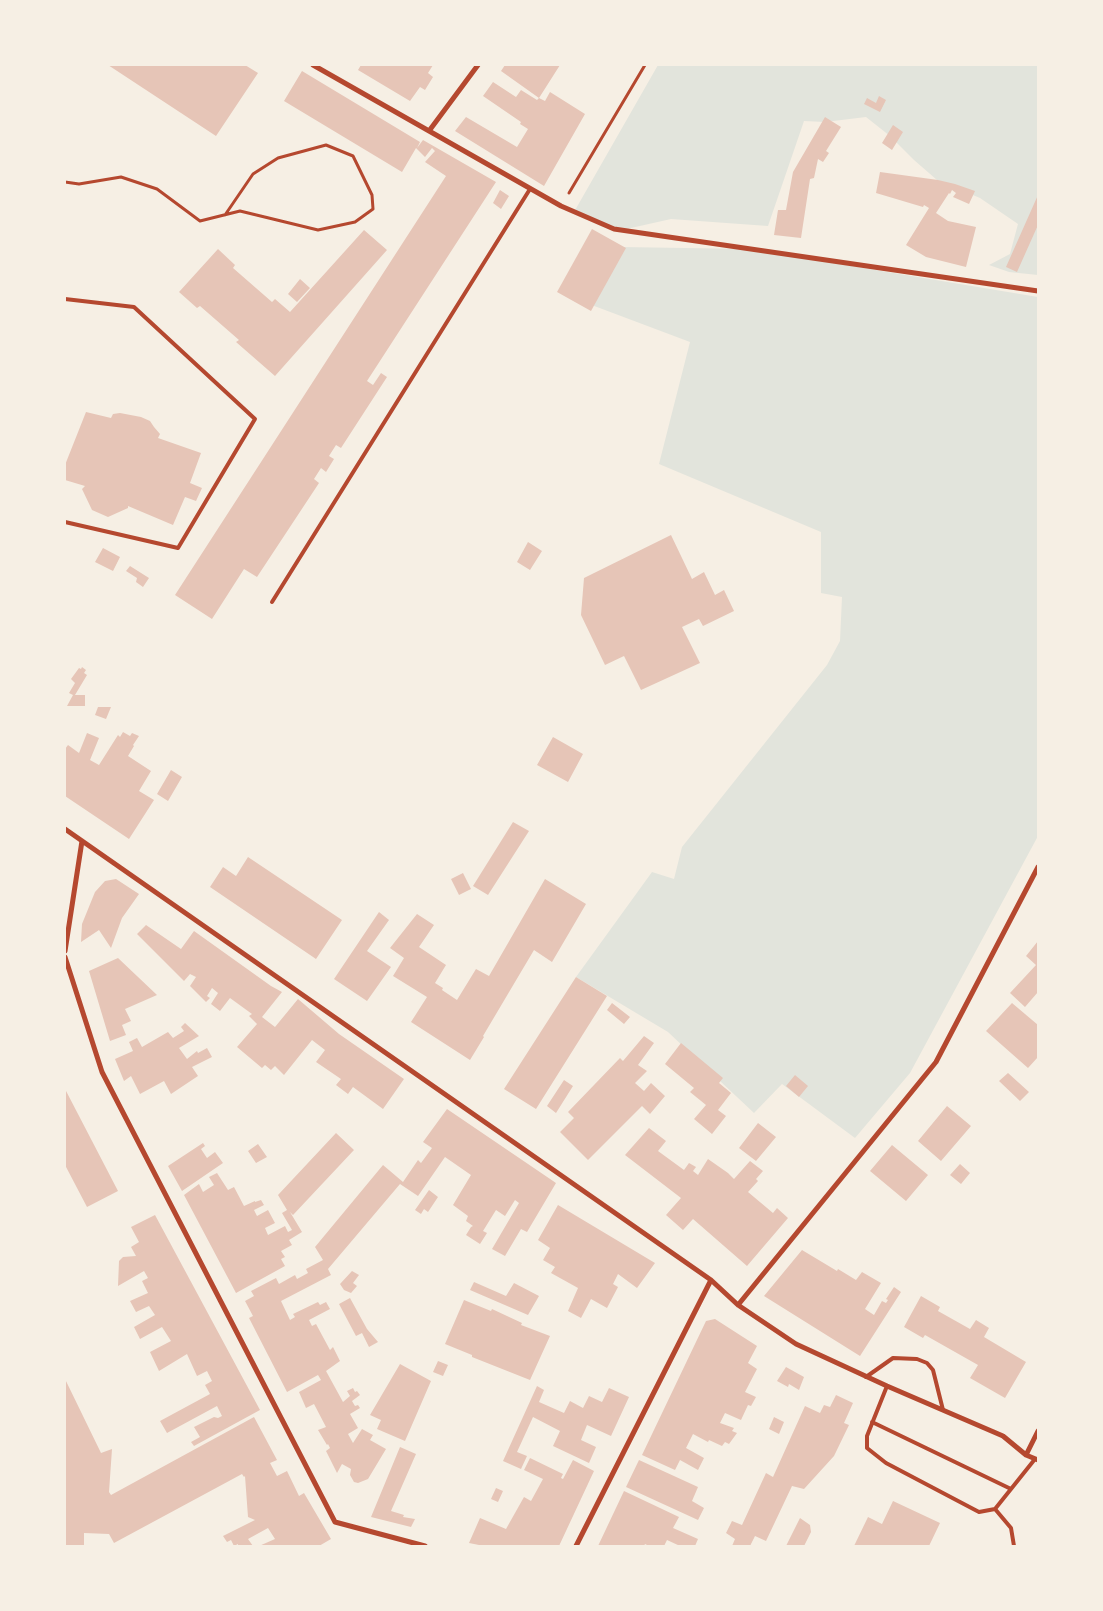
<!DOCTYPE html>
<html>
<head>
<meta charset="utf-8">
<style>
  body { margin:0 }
  #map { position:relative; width:1103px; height:1611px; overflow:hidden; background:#f6efe4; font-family:Figtree,sans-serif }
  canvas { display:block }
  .frame { position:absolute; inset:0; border:66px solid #f6efe4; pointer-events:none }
</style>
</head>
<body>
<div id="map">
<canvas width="1103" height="1611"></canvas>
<div class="frame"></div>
</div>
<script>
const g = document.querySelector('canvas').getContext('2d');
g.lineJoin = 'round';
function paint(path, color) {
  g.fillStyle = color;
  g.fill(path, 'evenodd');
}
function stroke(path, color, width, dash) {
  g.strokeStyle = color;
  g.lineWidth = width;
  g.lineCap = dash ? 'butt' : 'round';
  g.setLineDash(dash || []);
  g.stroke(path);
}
const green = new Path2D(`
  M658,65H1038V275L1009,272L989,265L1010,254L1018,224L980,198L937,180L914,160L890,136L866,117L825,122L804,121L768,226L671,219L622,230L574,212Z
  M621,247L749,249L1038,297V836L910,1073L855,1138L782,1084L754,1113L668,1032L576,977L652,872L674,879L682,847L827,665L840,641L842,597L821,593V532L659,464L690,342L589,304Z`);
const building = new Path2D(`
  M108,65H245L258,73L216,136Z
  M361,65H433L428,73L433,77L425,90L420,87L410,101L358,70Z
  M505,65H560L539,98L501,71Z
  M302,71L420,142L417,148L423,140L496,182L367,381L373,385L381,373L387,377L341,448L336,445L329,456L334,459L326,472L321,468L314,479L319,483L257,577L244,569L212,619L175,595L446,176L425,162L435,151L432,148L425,157L416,148L402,172L284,101Z
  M493,82L516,97L521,90L537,100L539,98L545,101L550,92L585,114L544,186L455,131L466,117L517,147L528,129L520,124L521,122L483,96Z
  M879,96L886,100L880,112L864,104L867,98L876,103Z
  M825,117L841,127L826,151L829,153L823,162L818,159L814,178L810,179L801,238L774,235L778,210H786L793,172Z
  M893,125L903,132L892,150L882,143Z
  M880,172L938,180L955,184L975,191L969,204L953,197L956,193L952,190L950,194L949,193L936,213L948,221L976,227L966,267L926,257L906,245L929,208L924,205L923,207L876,193Z
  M500,190L509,196L501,209L493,203Z
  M1038,195V225L1017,272L1006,267Z
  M592,229L626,248L591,311L557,292Z
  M364,230L387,250L275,376L236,342L239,340L200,306L197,308L179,292L218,249L235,265L233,268L272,302L275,299L290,312Z
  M300,279L310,288L297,302L288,294Z
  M86,412L111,418L113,414L120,413L141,417L150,421L154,427L160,434L158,438L201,453L190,483L202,488L196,501L185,497L173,525L128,506V508L108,517L92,510L82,489L85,486L65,480V465Z
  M671,535L692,579L704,572L715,595L724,590L734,611L703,626L699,619L682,627L700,663L641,690L624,656L605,665L581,615L584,578Z
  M528,542L542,551L530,570L517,562Z
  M103,548L120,557L113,571L95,562Z
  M130,566L149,578L143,587L136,582L137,578L126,571Z
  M82,667L86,670L84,673L87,675L75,695H85V706H67L73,695L69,693L75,683L71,679L79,668L81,669Z
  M98,707H111L106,719L95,715Z
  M123,732L130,736L132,733L139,736L133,745L134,746L128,756L151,771L139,791L154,800L129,839L65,796V749L68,745L79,753L87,733L99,738L90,760L99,765L118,735L120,737Z
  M553,737L583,754L568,782L537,765Z
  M171,770L182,777L168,801L157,794Z
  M513,822L529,831L488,895L473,886Z
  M248,857L342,920L316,959L210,887L223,867L236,876Z
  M463,873L471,889L459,895L451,879Z
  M116,879L139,894L122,918L111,948L99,930L81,942L82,924L95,892L105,881Z
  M545,879L586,904L552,962L534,950L483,1036L484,1037L470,1060L411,1022L427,997L393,976L404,958L390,948L417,914L434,925L419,947L446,965L435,983L443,988L442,990L457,1000L476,969L489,976Z
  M379,912L389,920L367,951L391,967L367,1001L334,979Z
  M146,925L181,949L194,931L271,986L282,992L262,1017L275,1027L298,999L339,1034L404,1079L383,1109L353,1087L348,1094L336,1085L341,1079L316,1062L325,1050L312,1040L284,1075L275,1066L271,1070L265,1065L262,1068L237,1047L257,1024L249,1016L252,1014L230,998L220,1011L211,1004L218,993L212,988L207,996L210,998L206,1002L190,986L196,977L190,974L184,981L137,934Z
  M1038,941V992L1025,1007L1010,993L1036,965L1026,956Z
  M118,958L157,995L125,1009L131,1021L122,1025L126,1035L110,1041L89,971Z
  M576,977L607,996L536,1109L504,1089Z
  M612,1003L630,1017L624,1024L607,1010Z
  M1012,1003L1038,1025V1057L1028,1068L986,1031Z
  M185,1023L199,1036L179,1048L187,1059L197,1051L198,1053L207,1048L212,1057L192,1067L198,1076L171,1094L164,1081L140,1094L131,1076L124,1081L115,1059L133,1051L129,1042L137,1038L142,1047L168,1032L173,1038L184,1031L181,1027Z
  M644,1036L654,1043L638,1065L647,1071L635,1083L644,1091L651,1083L665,1096L650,1114L642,1106L588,1160L560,1132L574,1118L568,1112L620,1058L623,1061Z
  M681,1043L723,1078L719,1083L731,1093L718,1110L726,1116L712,1134L694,1119L706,1105L690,1092L694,1088L665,1064Z
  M1008,1073L1029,1092L1020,1101L999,1081Z
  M795,1075L808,1086L799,1097L786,1086Z
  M564,1080L573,1086L556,1113L547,1106Z
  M65,1089L118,1191L87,1207L65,1165Z
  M947,1106L971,1126L941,1161L918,1141Z
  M447,1109L556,1183L527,1232L521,1229L505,1256L492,1249L519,1203L515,1200L505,1216L496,1210L483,1231L487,1233L480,1244L466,1235L471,1227L473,1226L466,1221L468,1216L453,1205L471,1175L445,1157L418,1196L400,1184L328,1269L331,1275L281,1301L290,1320L295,1317L293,1314L318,1302L320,1305L326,1302L330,1309L309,1320L312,1326L316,1324L330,1350L333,1347L340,1361L326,1371L343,1402L350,1396L347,1391L353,1388L355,1392L357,1391L360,1395L352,1401L355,1406L358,1405L360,1408L350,1414L358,1428L348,1434L353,1443L362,1429L373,1435L370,1440L386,1449L368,1479L358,1483L354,1482L350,1475L351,1469L342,1464L337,1473L326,1451L330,1448L328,1444L327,1445L318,1430L326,1427L314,1404L306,1408L299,1392L321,1380L318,1375L287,1392L249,1318L253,1316L245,1301L254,1296L251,1291L276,1278L279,1284L295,1275L297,1279L308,1273L306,1269L323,1260L315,1247L383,1165L403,1182L418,1160L421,1163L432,1148L423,1142Z
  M758,1123L776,1137L756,1161L739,1148Z
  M649,1128L666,1141L658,1151L684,1170L689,1163L696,1167L693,1171L698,1175L708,1159L728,1173L734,1179L750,1161L763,1171L756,1179L758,1181L748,1192L773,1213L777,1208L788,1218L747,1266L693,1219L683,1230L666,1215L681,1198L625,1155Z
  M336,1133L354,1150L293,1215L290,1212L302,1232L289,1240L292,1245L281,1251L285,1257L281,1259L285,1266L236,1293L184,1195L199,1184L203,1192L214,1185L209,1177L217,1173L228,1190L234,1187L244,1206L255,1201V1202L261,1200L264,1205L254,1210L257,1216L268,1210L275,1223L265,1228L268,1235L285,1226L288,1232L292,1230L282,1213L287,1210L278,1195Z
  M203,1143L205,1146L201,1149L207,1158L215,1152L223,1163L182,1191L168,1166Z
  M258,1144L267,1157L256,1163L248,1151Z
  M892,1145L928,1175L906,1201L870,1171Z
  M960,1164L970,1173L961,1184L950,1175Z
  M429,1190L438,1197L428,1212L424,1209L421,1214L415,1210Z
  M558,1205L655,1263L637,1288L618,1274L613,1284L618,1287L607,1308L591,1299L581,1318L568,1311L578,1288L551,1273L555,1267L543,1260L550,1248L538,1240Z
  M155,1215L260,1410L194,1446L191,1442L200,1437L194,1427L214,1417L218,1418L222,1416L217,1406L167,1433L160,1421L210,1394L205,1385L212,1381L207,1371L197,1376L187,1354L159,1371L150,1352L171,1341L162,1327L140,1339L134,1327L155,1315L149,1306L136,1312L130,1301L148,1293L142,1281L148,1278L144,1271L118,1286L119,1261L123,1257L136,1256L131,1247L139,1242L131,1227Z
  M802,1250L837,1271L838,1269L856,1280L862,1272L881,1283L865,1309L874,1315L882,1301L886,1303L888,1300L886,1299L894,1287L901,1292L860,1356L764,1296Z
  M352,1271L359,1275L353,1283L357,1286L351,1293L344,1290L340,1284Z
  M474,1282L506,1296L514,1283L539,1296L528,1315L470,1290Z
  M921,1296L940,1307L938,1311L970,1329L976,1320L989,1328L984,1337L1026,1362L1005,1398L970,1378L978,1365L925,1335L923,1338L904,1327Z
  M350,1298L367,1329L378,1342L369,1347L362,1333L356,1336L339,1304Z
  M464,1300L491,1311L492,1309L522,1323L521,1325L550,1336L530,1380L472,1357V1355L445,1344Z
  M715,1319L757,1346L748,1363L757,1369L745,1392L756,1397L751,1406L748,1405L741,1420L725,1413L720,1423L734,1428L732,1431L737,1433L729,1444L725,1442L722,1446L709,1440L708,1442L693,1434L686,1448L704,1458L698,1470L680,1460L675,1470L642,1455L706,1321Z
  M438,1361L448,1365L443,1376L433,1372Z
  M400,1364L431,1381L405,1441L377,1429L381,1420L370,1415Z
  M786,1367L804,1377L799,1390L789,1384L788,1387L777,1381Z
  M65,1379L101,1453L112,1449L109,1492L111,1495L254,1417L277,1460L270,1463L277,1476L287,1471L299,1496L304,1493L331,1539L319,1546H259L275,1539L268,1528L248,1539L253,1546H238V1544L234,1546L231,1540L227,1542L223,1536L255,1520L248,1517L245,1476L244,1477L242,1474L114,1543L109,1534L84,1533V1546H65Z
  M537,1386L544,1390L539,1402L564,1413L570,1401L583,1408L589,1396L602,1402L609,1388L629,1397L611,1436L587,1425L581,1440L596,1447L589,1463L553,1446L560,1431L533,1417L517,1452L527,1456L521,1469L503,1461Z
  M836,1395L853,1403L844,1423L849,1425L834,1456L804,1489L792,1486L766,1541L755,1536L750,1546H732L735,1539L726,1533L732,1521L742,1525L766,1473L773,1477L805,1406L820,1413L824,1405L830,1407Z
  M774,1417L784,1422L779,1434L769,1429Z
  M400,1447L416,1454L391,1511L404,1515L403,1517L415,1519L411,1527L371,1517Z
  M530,1458L563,1474L561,1478L563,1479L573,1460L594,1471L559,1546H484L469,1543L480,1518L506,1529L524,1497L531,1501L543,1479L524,1470Z
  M639,1460L698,1487L692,1501L704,1508L698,1520L626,1487Z
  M496,1488L503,1491L498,1502L491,1499Z
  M624,1491L679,1517L673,1528L698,1539L695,1546H680L667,1540L664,1546H649L645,1544L644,1546H598Z
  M893,1501L940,1523L929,1546H854L868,1517L882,1524Z
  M800,1518L810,1525L811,1532L804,1546H786Z`);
const path = new Path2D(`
  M65,182L79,184L121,177L157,189L200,221L240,211L318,230L355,222L373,209L372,195L353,156L326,145L278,158L253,174L225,215
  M569,193L645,65`);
const service = new Path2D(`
  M65,299L134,307L255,419L178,548L65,522
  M272,602L530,189
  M866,1377L893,1358L917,1359L927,1363L933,1370L943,1410
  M887,1386L867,1436V1448L886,1463L979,1512L995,1509L1035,1459
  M872,1422L1011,1489
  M995,1509L1011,1528L1014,1546`);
const minor = new Path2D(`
  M313,65L561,206L614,229L1038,291
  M429,131L478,65
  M65,829L711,1280L738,1305L796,1344L887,1386L1003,1436L1026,1455L1038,1460
  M65,951L82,841
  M65,957L102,1072L335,1522L425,1546
  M738,1305L936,1062L1038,867
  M1026,1455L1038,1431
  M576,1546L711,1280`);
paint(green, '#e2e4dc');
paint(building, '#e6c5b7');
stroke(path, '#b5482f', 3);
stroke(service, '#b5482f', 4);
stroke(minor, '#b5482f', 5);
</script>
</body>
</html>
